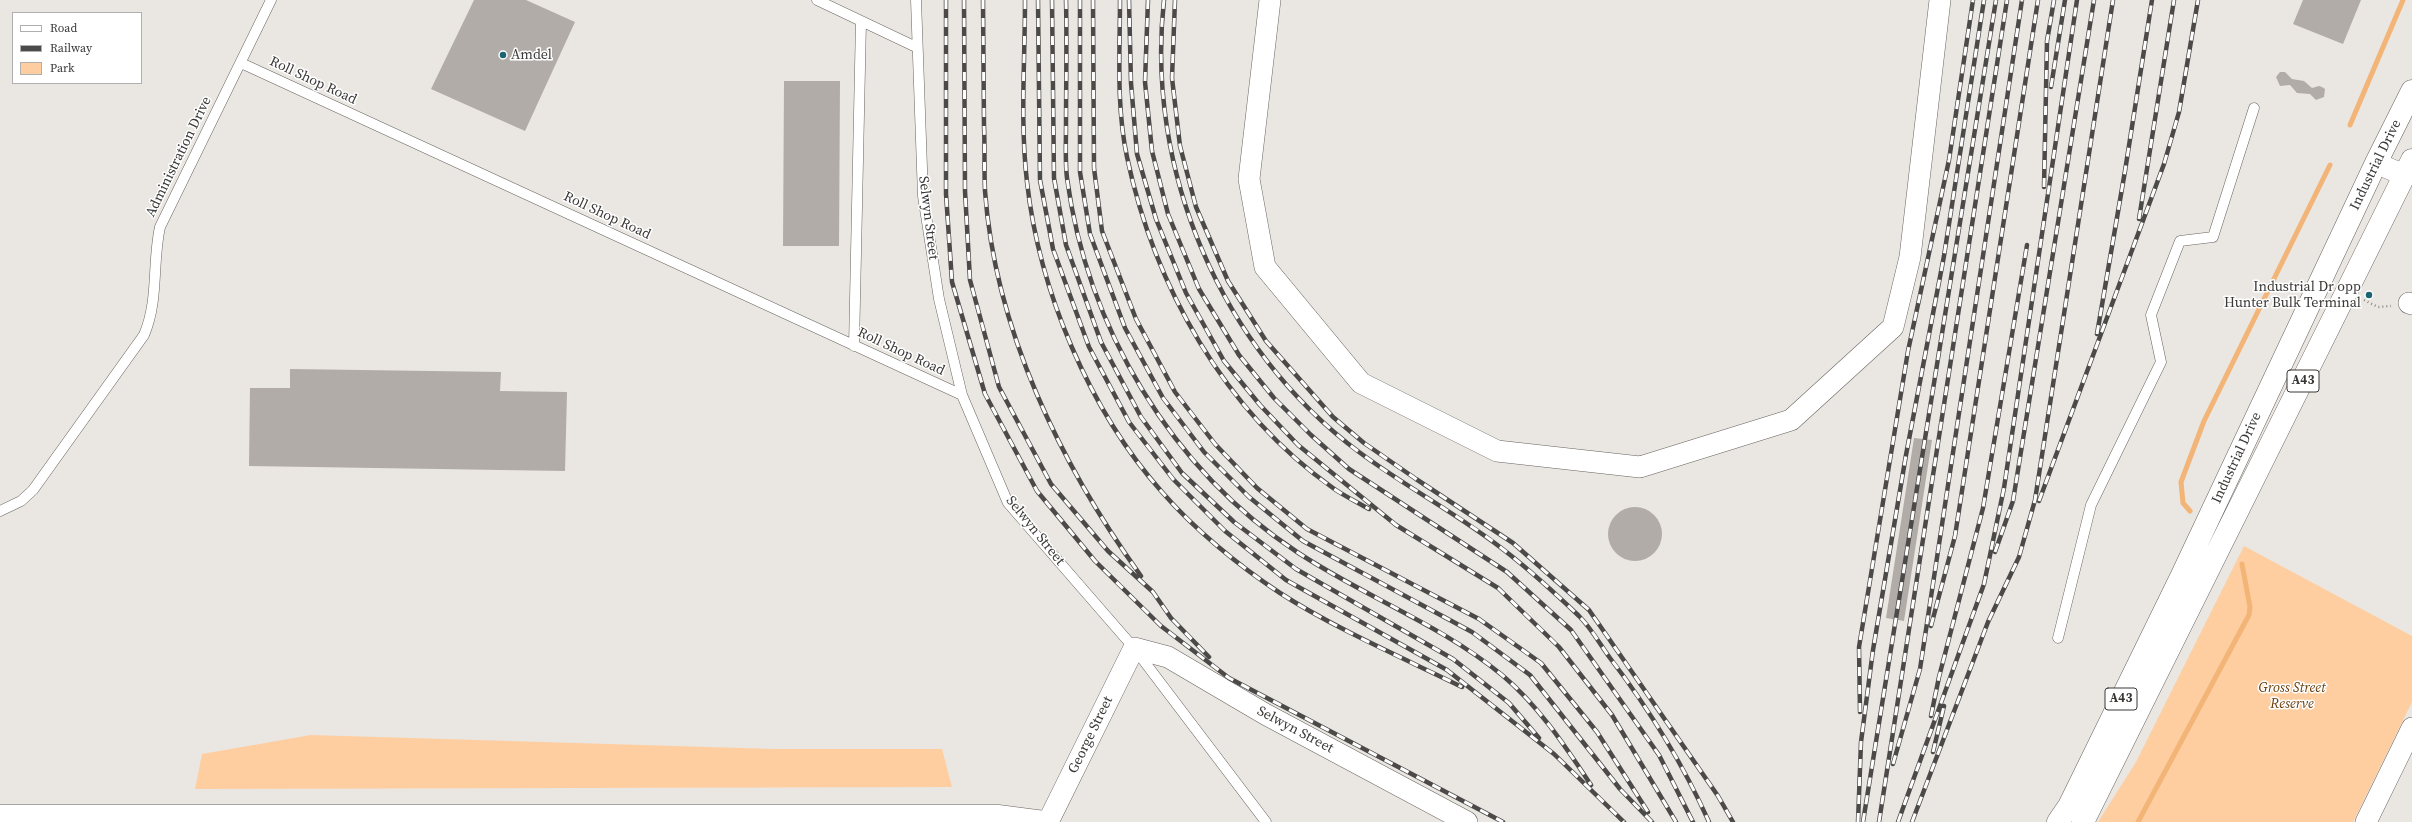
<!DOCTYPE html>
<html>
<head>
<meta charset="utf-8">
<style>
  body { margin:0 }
  #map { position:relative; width:2412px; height:822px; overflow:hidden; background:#eae6e1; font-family:"Source Serif 4",serif }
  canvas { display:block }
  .legend { position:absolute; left:12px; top:12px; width:130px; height:72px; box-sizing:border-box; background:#fff; border:1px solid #b0afaf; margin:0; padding:5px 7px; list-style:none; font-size:12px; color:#3a3837 }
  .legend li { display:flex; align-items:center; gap:8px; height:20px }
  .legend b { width:20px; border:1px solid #b0afaf }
</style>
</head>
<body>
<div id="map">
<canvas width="2412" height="822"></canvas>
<ul class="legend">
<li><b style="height:5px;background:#fff"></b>Road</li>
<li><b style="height:5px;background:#4c4a48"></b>Railway</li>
<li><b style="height:11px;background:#fecea1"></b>Park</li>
</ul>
</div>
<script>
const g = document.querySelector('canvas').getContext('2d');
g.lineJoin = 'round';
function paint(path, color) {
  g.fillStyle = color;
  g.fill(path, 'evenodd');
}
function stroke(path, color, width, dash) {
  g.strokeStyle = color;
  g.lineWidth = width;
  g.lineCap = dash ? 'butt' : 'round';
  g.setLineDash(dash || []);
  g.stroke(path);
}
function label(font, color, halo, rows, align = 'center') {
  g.font = font + ' "Source Serif 4",serif';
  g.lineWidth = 3;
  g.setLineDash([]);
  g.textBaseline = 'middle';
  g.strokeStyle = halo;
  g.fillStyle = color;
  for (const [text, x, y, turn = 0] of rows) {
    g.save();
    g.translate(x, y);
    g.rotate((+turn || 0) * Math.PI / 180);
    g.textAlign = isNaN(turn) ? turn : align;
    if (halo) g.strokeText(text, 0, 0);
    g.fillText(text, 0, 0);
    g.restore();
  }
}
const green = new Path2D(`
  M2244,546L2412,636V702L2353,822H2098L2136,762Z
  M311,735L774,749H942L952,787L195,789L202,754Z`);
const stream = new Path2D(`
  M2350,125L2403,0
  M2190,511L2183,503L2181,482L2204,421L2330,165
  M2138,822L2249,615L2250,607L2242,564`);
const building = new Path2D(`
  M474,0H526L575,22L525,131L431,89Z
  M2303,0H2361L2343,44L2293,24Z
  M2280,72H2285L2292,79L2304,81L2312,88L2319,86L2322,87L2325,89L2324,97L2316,100L2310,94L2297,93L2290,85L2280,86L2276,77Z
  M784,81H840L839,246H783Z
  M290,369L501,372L500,391L567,392L565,471L249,466L250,388H290Z
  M1914,438L1932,440L1904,621L1886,618Z
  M1608 534a27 27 0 1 1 54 0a27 27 0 1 1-54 0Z`);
const path = new Path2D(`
  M2364,300L2378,307L2391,306`);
const lane = new Path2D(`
  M817,0L916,47
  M916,0L923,196L939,299L962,395L1008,503L1134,648L1266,822
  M241,63L962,395
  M854,346L861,21
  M0,511L21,501L33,490L144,335C159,300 152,263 160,227L271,0
  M2058,638L2091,505L2161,362L2151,315L2180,241L2213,237L2254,108`);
const street = new Path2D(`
  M1270,0L1249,179L1265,267L1361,383L1497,451L1640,467L1791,420L1893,327L1910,257L1940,0
  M2376,163L2404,175
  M2409,303L2412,304
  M1048,822L1134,648L1168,657L1265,714L1467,822
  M2366,822L2412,728`);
const highway = new Path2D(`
  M0,816H998L1044,822
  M2058,822L2069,806L2182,575L2376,163L2412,91
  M2083,822L2412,160`);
const rail = new Path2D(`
  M946,0V194L952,282L985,394L1037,491L1095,561L1161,626L1229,678L1503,822
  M964,0L965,191L970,280L999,387L1051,484L1108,551L1153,592L1171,618L1209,657
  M983,0C983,42 984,84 984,126C985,147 984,169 985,191C995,330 1061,465 1141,576
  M1025,0C1025,61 1020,122 1027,182C1039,290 1089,410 1162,492C1194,529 1239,566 1280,593C1334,628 1403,658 1462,687
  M1038,0L1040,180L1053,249L1089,347L1129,422L1173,479L1225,531L1286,580L1447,670L1554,754L1624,822
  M1052,0L1054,178L1066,245L1101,342L1141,417L1182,473L1234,522L1296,569L1453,659L1509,703L1539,738
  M1066,0C1067,42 1066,85 1066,127C1066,144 1065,161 1067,178C1087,327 1171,469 1297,552C1363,596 1440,624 1502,675C1538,705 1565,746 1591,785
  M1080,0V172L1090,234L1125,328L1163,398L1204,452L1249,497L1303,541L1472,632L1530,675L1620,789L1652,822
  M1093,0L1094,168L1102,231L1136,319L1175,392L1215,444L1257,488L1307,529L1479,619L1541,663L1597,732L1648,812
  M1120,0C1120,52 1116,105 1127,157C1154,285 1224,411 1333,488C1344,496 1357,502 1369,509
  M1129,0L1131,83L1137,154L1156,219L1186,293L1224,361L1260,405L1298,445L1396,525L1498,588L1559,647L1612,715L1676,822
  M1148,0L1145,82L1152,151L1168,214L1199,289L1239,355L1274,398L1311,435L1349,469L1507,572L1571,630L1659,755L1693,822
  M1164,0C1145,170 1221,349 1359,452C1407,488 1462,516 1509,554C1533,573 1557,595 1579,616C1591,628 1600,644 1610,658C1649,709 1683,764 1709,822
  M1175,0L1172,78L1180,146L1196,207L1228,281L1266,341L1333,417L1364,443L1416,479L1513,543L1589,610L1718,796L1733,822
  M2051,87L2065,0
  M2044,187L2047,41L2054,0
  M2139,219L2174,0
  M2097,334L2125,171L2152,0
  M2039,501L2164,164L2179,112L2198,0
  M1995,552L2013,501L2094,0
  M1931,626L1955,536L2038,0
  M1860,712L1859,647L1908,351L1949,160L1973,0
  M1931,716L1939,677L1983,508L2027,245
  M1933,752L1944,706
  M1893,764L1920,669L2022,0
  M1858,822L1861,742L1873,650L1906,455L1944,256L1984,0
  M1863,822L1996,0
  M1879,822L2007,0
  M1898,822L1984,584L2004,488L2077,0
  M1912,822L1988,622L2019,557L2035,500L2113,0`);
const markers = [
  [503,55,4,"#1c6472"],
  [2369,295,4,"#1c6472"]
];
const shields = [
  [2303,381,32],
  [2121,699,32]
];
const shieldNames = [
  ["A43",2303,381],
  ["A43",2121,699]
];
const poiNames = [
  ["Amdel",511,55],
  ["Industrial Dr opp",2361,287,"right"],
  ["Hunter Bulk Terminal",2361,303,"right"]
];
const streetNames = [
  ["Roll Shop Road",313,81,25],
  ["Administration Drive",179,157,-64],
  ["Industrial Drive",2376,165,-64],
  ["Roll Shop Road",607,216,25],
  ["Selwyn Street",928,218,83],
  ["Roll Shop Road",901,352,25],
  ["Industrial Drive",2237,458,-65],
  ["Selwyn Street",1035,531,51],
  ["Selwyn Street",1295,730,28],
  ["George Street",1091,735,-64]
];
const parkNames = [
  ["Gross Street",2292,688],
  ["Reserve",2292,704]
];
paint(green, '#fecea1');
stroke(stream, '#f3b477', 5);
paint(building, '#b1aca8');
stroke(lane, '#686460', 11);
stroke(street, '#686460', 22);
stroke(highway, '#686460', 23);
stroke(path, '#8e8b88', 2.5, [1, 3]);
stroke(lane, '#fff', 10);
stroke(street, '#fff', 21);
stroke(highway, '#fff', 22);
stroke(rail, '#4c4a48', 4.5);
stroke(rail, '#fff', 3, [9]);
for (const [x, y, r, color] of markers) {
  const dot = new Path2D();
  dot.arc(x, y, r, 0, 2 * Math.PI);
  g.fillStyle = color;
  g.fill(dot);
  stroke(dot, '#fff', 1.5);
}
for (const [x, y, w] of shields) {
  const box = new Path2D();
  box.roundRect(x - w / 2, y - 11, w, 22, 3);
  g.fillStyle = '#fff';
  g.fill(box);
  stroke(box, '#3a3837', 1);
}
label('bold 13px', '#3a3837', null, shieldNames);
label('14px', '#3a3837', '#fff', poiNames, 'left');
label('14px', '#3a3837', '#fff', streetNames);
label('italic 14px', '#663d0d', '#fff', parkNames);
</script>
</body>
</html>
